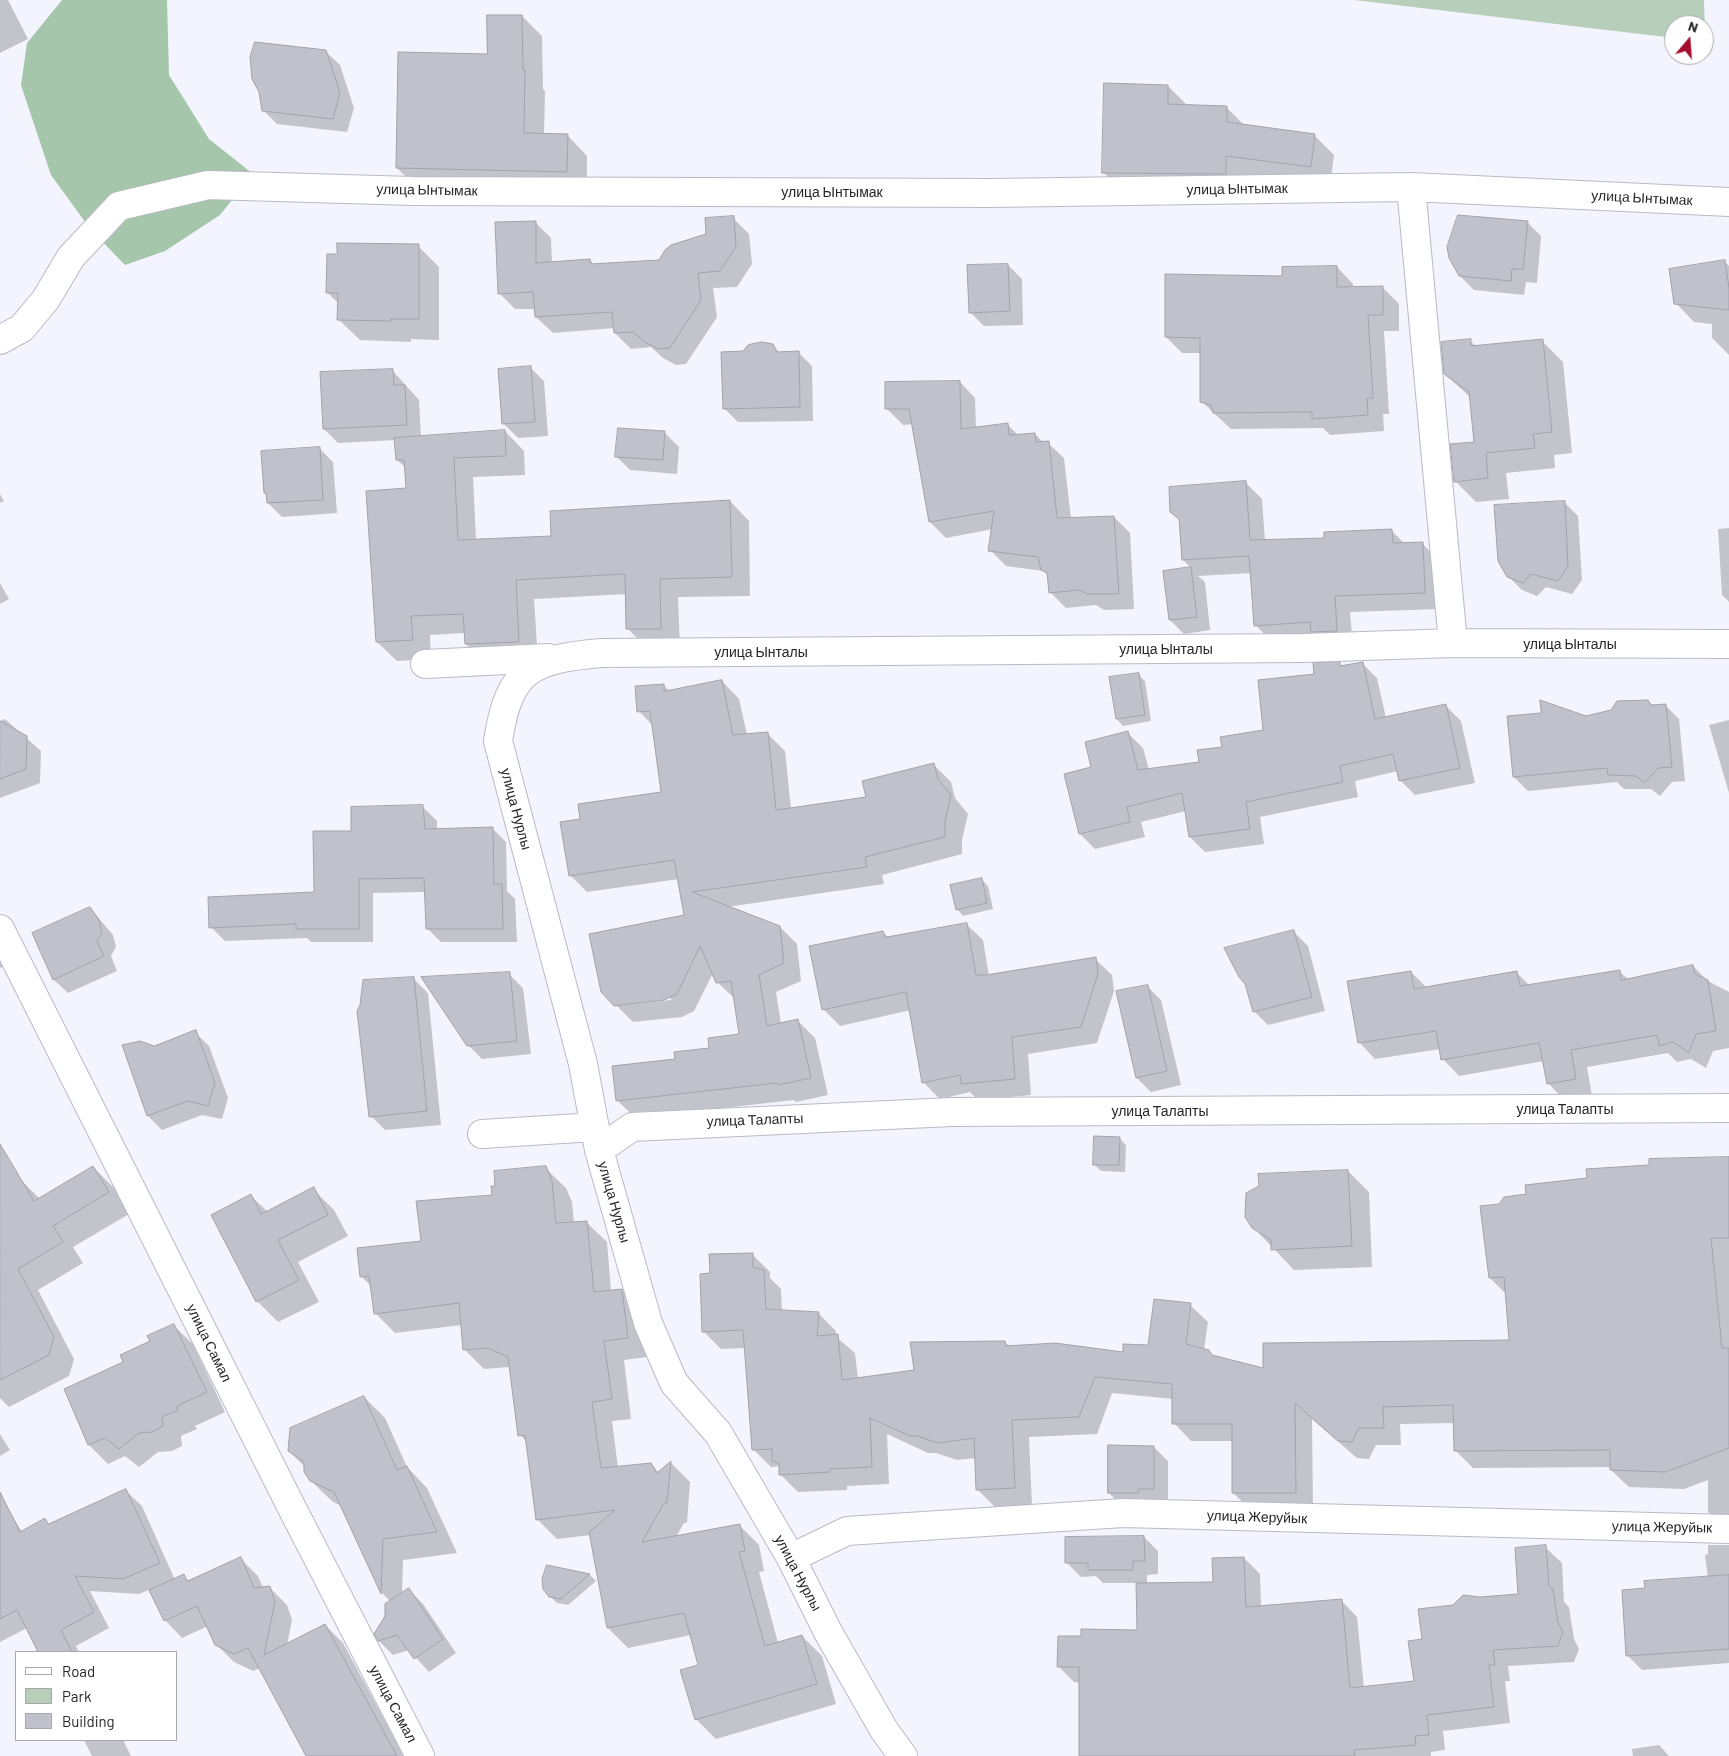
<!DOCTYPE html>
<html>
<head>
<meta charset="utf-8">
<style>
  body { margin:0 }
  #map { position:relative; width:1729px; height:1756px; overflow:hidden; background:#f4f4ff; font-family:Barlow,sans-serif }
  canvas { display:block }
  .legend { position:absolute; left:15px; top:1651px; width:162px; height:90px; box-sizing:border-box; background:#fff; border:1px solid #a8a8aa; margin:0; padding:6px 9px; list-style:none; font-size:15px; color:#26262a }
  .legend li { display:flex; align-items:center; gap:10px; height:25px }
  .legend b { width:25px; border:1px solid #a8a8aa }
  .north { position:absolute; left:1664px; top:15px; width:50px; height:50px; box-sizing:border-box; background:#fff; border:1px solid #a8a8aa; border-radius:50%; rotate:18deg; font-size:14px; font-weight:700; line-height:20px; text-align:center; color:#26262a }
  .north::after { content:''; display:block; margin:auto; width:18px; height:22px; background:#a70e2e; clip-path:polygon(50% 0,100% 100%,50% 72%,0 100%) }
</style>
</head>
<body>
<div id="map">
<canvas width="1729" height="1756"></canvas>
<ul class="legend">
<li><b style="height:6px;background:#fff"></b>Road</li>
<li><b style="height:14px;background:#b7cfba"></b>Park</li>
<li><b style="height:14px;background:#c1c1cc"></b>Building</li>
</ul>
<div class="north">N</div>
</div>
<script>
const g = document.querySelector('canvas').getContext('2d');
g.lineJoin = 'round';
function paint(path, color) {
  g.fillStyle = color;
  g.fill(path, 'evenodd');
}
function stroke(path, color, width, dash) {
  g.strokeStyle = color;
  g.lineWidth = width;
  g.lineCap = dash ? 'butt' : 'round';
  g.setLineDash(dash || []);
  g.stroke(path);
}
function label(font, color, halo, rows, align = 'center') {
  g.font = font + ' Barlow,sans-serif';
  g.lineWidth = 4.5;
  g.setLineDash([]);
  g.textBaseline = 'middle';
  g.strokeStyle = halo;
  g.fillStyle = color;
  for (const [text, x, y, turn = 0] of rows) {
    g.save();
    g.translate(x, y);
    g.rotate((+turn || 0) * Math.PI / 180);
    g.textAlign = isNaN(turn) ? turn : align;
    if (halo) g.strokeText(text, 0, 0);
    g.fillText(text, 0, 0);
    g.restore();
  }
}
const green = new Path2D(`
  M1354,0H1704L1705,36L1704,25H1674V38Z`);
const forest = new Path2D(`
  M62,0H167L169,75L209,139L253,174L220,215L165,251L125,265L91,230L51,175L21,85L27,43Z`);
const shadow = new Path2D(`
  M0,0H8L28,39L0,53Z
  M522,16L542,36L543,89L545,91L544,135H567L587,156V192L417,188L397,168Z
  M325,51L340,65L354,108L347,132L277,124L263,110Z
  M1168,86L1188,106L1226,107L1245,126L1314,135L1334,155L1330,186L1245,175V194L1123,192L1103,172Z
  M733,218L749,234L752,264L737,287L713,288L717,317L686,364L676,365L663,358L651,347L631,349L615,333V328L553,333L536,317V309H515L499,293L535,222L551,238L552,263L590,260L594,265L660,261L708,235Z
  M1527,222L1541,236L1537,283L1526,282L1524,295L1474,290L1460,276Z
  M418,246L439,267V340L411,339V342L360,340L338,319L339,304L327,292Z
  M1725,262L1729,266V355L1712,338V324L1694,322L1676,303Z
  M1008,265L1022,279L1023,325L984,326L970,312Z
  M1337,267L1353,284V288L1382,287L1399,304V331H1384L1389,414H1383L1384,431L1330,435L1323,428L1231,429L1201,401V353H1182L1166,337L1284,277Z
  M1470,341L1477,347L1542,341L1563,362L1572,453L1554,455L1555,468L1506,473L1509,499L1476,502L1455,481L1475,443L1471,398L1445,374Z
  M772,345L780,353L798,352L812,366L813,421L738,422L724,408L744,352Z
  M530,367L544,381L548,436L518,438L504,424Z
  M392,370L419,400L421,437L505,431L524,451L525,475L473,477L476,540L553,537L730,501L749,521L750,596L678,597L680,648H647L628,629L627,594L534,599L538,661L485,663L466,644L465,633L430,635L431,659L397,661L377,642L408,489L406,468L397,460L396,440L338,443L324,429Z
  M960,382L975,398L976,428L1007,424L1018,435L1035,434L1044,443H1048L1064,458L1071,519L1114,517L1130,533L1134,609L1104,610L1096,605L1066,608L1050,592L1049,576L1044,571L1006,566L990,550L993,529L946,538L930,522L913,424L903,425L887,409Z
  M665,433L679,447L677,474L630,470L616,456Z
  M319,448L333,462L337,513L282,517L268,503V496L265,493Z
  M1246,483L1262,499L1265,541L1325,539L1391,530L1405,544L1422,543L1438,560L1440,609L1350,612L1353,647L1272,641L1255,625L1252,573L1198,576L1205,582L1210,630L1184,634L1170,620L1164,572L1191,568L1183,560L1180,520Z
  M0,494L4,501L0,503Z
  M1564,502L1578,516L1582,580L1572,594L1546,587L1537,596L1522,590L1508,576Z
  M1729,528V602L1722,595L1718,529Z
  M0,583L9,599L0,604Z
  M1362,663L1377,678L1386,718L1446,706L1461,721L1475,783L1415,795L1400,780L1398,771L1355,781L1358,797L1260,817L1264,844L1205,852L1190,837L1186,811L1141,822L1145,837L1095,849L1080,834L1093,768L1128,733L1143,748L1149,770L1200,763L1223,748L1264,731L1315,675L1339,664L1342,667Z
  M1138,674L1145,681L1151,721L1123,726L1117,719Z
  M722,681L739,699L747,735L767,733L785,751L791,809L868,798L933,764L951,782L955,798L968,814L962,840V854L882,875L884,884L727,907L780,927L797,944L801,981L776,992L781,1024L797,1020L815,1038L828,1095L796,1102L794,1100L635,1118L617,1100L676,1060L711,1049L740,1036L735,999L717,982L713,973L694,1011L682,1017L633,1022L617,1006L671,1000V998L617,1004V1006L602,992L685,916L679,879L587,892L570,875L582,820L662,793L653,726L639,711L663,685L670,691Z
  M1648,701L1653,706L1665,705L1679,719L1685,781L1672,782L1660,796L1651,789H1624L1617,782L1528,791L1514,777L1586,717Z
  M5,719L41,751L40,783L0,798V721Z
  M1729,720V793L1709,725Z
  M423,807L437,821V829L492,828L506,842L507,891L515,899L517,942H441L427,928L426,892L373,893V942H311L307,938L225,941L211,927L315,893L352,832Z
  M981,879L988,886L993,909L963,916L957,909Z
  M90,908L113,935L116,947L111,956L117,971L68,993L54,980L34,934Z
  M966,924L983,940L989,976L1095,959L1112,975L1114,991L1097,1043L1028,1054L1031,1095L978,1100L970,1092L940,1099L923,1082L911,1010L840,1026L823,1009L883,932L889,938Z
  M1294,932L1308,946L1325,1011L1268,1025L1254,1011Z
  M0,949L8,964L0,968Z
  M1693,966L1708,981L1729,992V1048L1713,1051L1706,1068L1691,1059L1677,1062L1668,1053L1587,1067L1592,1096L1564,1100L1548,1083L1544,1061L1459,1076L1443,1059L1441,1049L1375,1059L1359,1042L1411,972L1427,988L1517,973L1530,986L1619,971L1628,979Z
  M509,974L523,988L531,1054L482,1059L468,1045Z
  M414,979L428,993L441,1125L385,1130L371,1116Z
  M1147,986L1161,1000L1181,1085L1151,1092L1137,1078L1118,992Z
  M195,1032L209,1046L228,1098L222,1119L202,1115L162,1130L148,1116L154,1047Z
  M1120,1139L1126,1145L1125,1172L1101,1171L1094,1164Z
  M1729,1159V1530H1726L1708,1512V1480L1684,1489L1629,1487L1611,1470V1467L1473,1468L1455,1450V1423L1400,1424L1401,1445H1376L1369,1459L1357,1458L1312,1419L1313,1510H1251L1233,1493V1441H1191L1174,1423V1399L1112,1393L1097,1434L1029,1437L1032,1505L995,1507L978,1490L976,1458L957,1460L936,1453H928L887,1434L889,1484L847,1486V1490L798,1492L781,1475L780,1466L771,1467L753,1449L745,1348L721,1349L703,1331L711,1274L752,1254L770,1272V1278L781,1289L782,1311L818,1313L836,1331L835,1336L855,1353L858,1379L915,1371L1005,1342L1010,1347L1124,1353L1149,1347L1190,1305L1208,1322L1204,1350L1215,1357L1265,1370L1510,1342L1506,1294L1490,1278L1500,1205L1588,1179Z
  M93,1167L114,1188L129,1214L73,1247L83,1263L38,1290L74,1359L69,1376L9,1407L0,1398V1176L19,1178L40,1199Z
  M545,1168L566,1188L572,1202L574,1223L586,1222L607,1242L611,1291L622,1290L642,1310L647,1357L624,1360L631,1419L612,1421L618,1468L651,1464L659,1473L671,1463L690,1482L687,1523H684L676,1537L739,1525L759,1545L764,1571L759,1572L778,1643L802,1636L822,1656L836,1704L716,1739L696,1719L699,1666L691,1635L628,1648L608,1628L591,1535L557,1539L537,1519L528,1443L520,1435L509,1367L484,1369L464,1349L462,1325L395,1333L375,1313L371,1286L361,1276L422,1243L493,1196Z
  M1348,1171L1369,1192L1372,1267L1294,1270L1253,1227Z
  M313,1189L334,1210L348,1236L298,1262L319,1302L278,1322L257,1301L251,1196L268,1212Z
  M173,1325L193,1344L225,1412L195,1426L197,1429L181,1436L182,1446L172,1451L158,1452L139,1467L125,1456L108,1464L89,1445L125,1362Z
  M364,1397L385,1418L407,1467L427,1488L457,1553L403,1560L402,1594L409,1590L423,1604L456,1653L429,1672L409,1650L393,1655L379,1641L376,1634L391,1602L382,1593L342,1506L333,1502L311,1481L305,1467L289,1451Z
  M0,1434L10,1450L0,1456Z
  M1154,1447L1168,1461V1502L1123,1507L1109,1493Z
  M126,1491L142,1506L175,1580L184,1576L190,1582L241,1559L258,1576L263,1588H270L287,1605L292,1620L287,1645L325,1625L343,1643L404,1756H307L260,1668L253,1671L234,1662L216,1644L208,1626L182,1638L165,1620L151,1589L139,1594L90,1591L109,1628L76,1646L79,1652H40L27,1628L0,1642V1495L22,1532L45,1520L49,1524Z
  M1144,1537L1158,1551V1574L1147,1575V1584L1215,1583L1244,1558L1260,1574L1261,1607L1341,1600L1357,1617L1364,1688L1416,1682L1423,1640L1453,1606L1480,1598L1520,1595L1545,1547L1562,1563L1564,1602L1569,1607L1574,1639L1579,1649L1574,1662L1508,1666L1510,1681H1505L1510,1723L1443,1731L1445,1750L1431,1752V1756H1081V1683L1074,1682L1058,1666L1082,1638L1138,1632L1137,1583H1103L1096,1576L1081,1577L1067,1563Z
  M1708,1545H1729V1663L1642,1670L1628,1656L1646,1590L1708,1578L1705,1555L1708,1554Z
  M548,1567L590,1575L596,1581L568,1605L557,1603L550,1596Z
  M84,1740H123L131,1756H92Z
  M1659,1745L1669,1756H1633L1632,1749Z`);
const building = new Path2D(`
  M487,15H522L523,70H525L524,133L568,134L567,172L396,168L398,52L487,54Z
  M255,42L326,50L340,93L333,119L262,111L259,92L252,79L250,57Z
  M1104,83L1168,85V104L1227,106V122L1315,134L1311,167L1226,156V174L1102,173Z
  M1458,215L1528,221L1523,269H1512L1511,281L1459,276L1449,258L1447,247Z
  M734,216L736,247L720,271L698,273L701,300L670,348L658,349L645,342L633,332L614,333L612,312L535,317L533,292L498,294L495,222L536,221V263L590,259L591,264L659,260L665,250L671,245L706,234L705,218Z
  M337,243L419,244V319H390L391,321L337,320L338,293H326L327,254H337Z
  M1725,260L1729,288V310L1674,304L1669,269Z
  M1008,264L1010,311L969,313L967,265Z
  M1337,266V287L1383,286V315H1368L1373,398H1367L1368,415L1312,419V412L1213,413L1211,405L1200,402V338L1165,337V274L1282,276V267Z
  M1471,339V346L1543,339L1552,432L1533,434L1535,448L1486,453L1488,478L1454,482L1450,444L1474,442L1469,392L1444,374L1441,342Z
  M762,342L773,344L777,352L799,351L800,407L723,409L721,352L743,351L748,345Z
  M531,366L535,422L502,424L498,369Z
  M393,369L394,385H405L407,425L323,429L320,372Z
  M960,381L961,429L1008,423L1009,435L1035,433L1036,442L1049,441L1057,518L1114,516L1119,594H1087L1079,590L1049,593L1047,573L1041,570L1038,557L988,551L994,511L929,522L909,409H885V382Z
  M618,428L665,431L663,460L615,457Z
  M505,430L506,456L454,458L458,540L551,536L550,511L730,500L732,577L660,579L661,629H626L625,574L516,580L519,642L465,644L463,614L411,616L413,640L376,642L366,491L406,488L404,460H396L394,438Z
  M320,447L323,500L267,503L266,493H264L261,451Z
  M1246,481L1250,540L1324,538V532L1392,529L1393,543L1423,542L1425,593L1335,596L1337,631L1311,632L1310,622L1254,626L1249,556L1182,560L1179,519L1170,512L1169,487Z
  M1565,501L1568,566L1558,581L1531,574L1523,583L1507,577L1498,561L1494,505Z
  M1191,567L1197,617L1169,620L1163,571Z
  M1340,662V666L1363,662L1375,719L1446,704L1460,768L1399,781L1393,754L1340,766L1343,782L1246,802L1250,829L1189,837L1182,793L1127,807L1130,822L1079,834L1064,774L1091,767L1085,742L1128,731L1138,770L1199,762L1197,750L1222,747L1220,737L1263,730L1258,680L1314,674L1313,663Z
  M1139,673L1145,715L1116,719L1109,677Z
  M722,680L733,735L768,732L776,810L866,797L862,781L934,763L938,779L951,795L945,822V837L865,857L867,867L692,892L780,926L784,963L759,975L767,1026L798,1019L811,1078L778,1085L777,1083L616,1101L612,1066L675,1059L674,1052L709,1048L708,1038L739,1034L731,981L716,983L700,946L677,994L664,1000L614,1006L601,992L589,934L684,915L674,860L569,876L560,822L580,819L578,804L661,792L650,711L637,712L635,686L664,684V691Z
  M1540,700L1586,716L1611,710L1617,701L1648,700L1651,705L1666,704L1672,767L1658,768L1645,783L1636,776L1608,775L1607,768L1513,777L1507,716L1541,713Z
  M0,721L27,736L26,769L0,779Z
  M423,805L425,829L493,827L494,884H502L503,929H426L424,878L359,879V929H296V924L209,928L208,897L314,892L313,831H351V807Z
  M982,878L987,903L956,910L950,885Z
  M90,907L99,920L102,933L97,941L104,956L53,980L32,933Z
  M967,923L976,975H986L1096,957L1098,974L1081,1027L1012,1037L1015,1079L961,1084L960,1075L922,1083L906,992L822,1010L809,946L883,931L885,937Z
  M1294,930L1312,997L1253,1012L1245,984L1239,977L1224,948Z
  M1693,965L1695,974L1708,980L1716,1031L1696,1034L1689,1053L1673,1042L1659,1046L1657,1035L1571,1050L1576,1079L1547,1084L1539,1043L1441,1060L1436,1031L1358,1043L1347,981L1411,971L1414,989L1517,971L1520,986L1620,970L1621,980Z
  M510,972L517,1041L467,1046L421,977Z
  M414,977L427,1111L369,1117L357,1011L360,1005L363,980Z
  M1148,985L1167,1071L1136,1078L1116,991Z
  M196,1030L215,1083L208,1106L188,1101L147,1116L122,1045L140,1041L154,1046Z
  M1094,1136L1120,1137L1119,1165H1093Z
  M0,1144L34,1201L93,1166L109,1192L53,1226L63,1242L18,1269L54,1337L49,1355L0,1380Z
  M1729,1157V1238H1711L1722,1348H1729V1448L1666,1472L1610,1470V1450L1454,1451L1453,1405L1383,1407L1384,1428H1359L1352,1442L1338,1441L1295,1403L1296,1493H1232V1424H1172V1384L1095,1377L1079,1417L1012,1420L1015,1488L976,1490L974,1438L938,1443L917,1436H910L870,1418L872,1467L830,1469V1472L779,1475V1463L772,1461V1449L752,1450L743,1330L702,1332L700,1274L710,1273L709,1254L753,1253V1267L764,1270L766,1309L819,1312L817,1336L838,1334L842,1380L914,1370L910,1342L1005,1341L1006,1346L1055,1343L1123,1352V1344L1148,1345L1154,1299L1191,1303L1186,1344L1209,1350L1212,1355L1263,1368V1343L1509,1340L1504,1277L1489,1278L1480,1206L1499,1204L1504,1197L1526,1194L1525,1185L1587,1178L1586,1169L1649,1165V1159Z
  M546,1166L552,1181L556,1223L587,1221L594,1292L622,1289L628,1338L604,1341L612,1399L592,1402L601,1468L651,1463L657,1473L671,1461L667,1503H664L642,1542L740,1524L745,1551L739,1552L765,1646L802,1635L817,1684L695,1720L680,1670L698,1665L684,1613L607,1628L589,1532L615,1510L536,1520L525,1435L518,1436L508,1357L488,1348L463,1350L459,1303L374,1314L369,1276L360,1277L357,1248L421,1241L416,1201L492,1195L491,1186H495L494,1171Z
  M1348,1170L1352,1246L1271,1250V1240L1252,1228L1245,1217L1246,1193L1259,1186L1258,1174Z
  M314,1187L328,1215L278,1240L299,1280L256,1302L211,1215L251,1194L261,1214Z
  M174,1324L207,1392L177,1406L178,1410L162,1417L163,1426L152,1432L139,1433L119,1449L105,1438L88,1445L64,1389L123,1362L120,1355L150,1341L147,1336Z
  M364,1396L397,1470L407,1466L437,1532L383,1539L381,1594L334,1492L310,1481L304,1472V1462L288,1451L290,1428Z
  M1108,1445L1154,1446V1489H1139L1138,1493H1108Z
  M126,1489L160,1563L123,1579L75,1576L94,1612L61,1630L72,1652H38L17,1610L0,1619V1492L20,1532L45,1518L48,1524Z
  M1144,1536L1145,1561H1133V1570H1088V1563H1065V1537Z
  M1546,1545L1549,1586L1553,1589L1558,1622L1563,1632L1558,1646L1493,1650L1495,1665H1489L1494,1707L1427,1715L1429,1735L1415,1736L1416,1745L1354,1750L1355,1756H1079V1667H1057L1058,1636H1081V1629L1137,1630L1136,1583L1213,1582L1212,1558L1244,1557L1246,1607L1342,1599L1350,1688L1414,1681L1408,1641L1422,1639L1418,1609L1453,1605L1463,1595L1480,1597L1518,1594L1515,1548Z
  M241,1557L254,1588L270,1586L275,1602L264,1655L325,1624L397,1756H306L248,1648L234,1654L215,1645L197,1606L164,1621L149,1590L184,1574L187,1581Z
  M547,1565L590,1574L561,1599L549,1597L543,1589L542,1579Z
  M1729,1575V1649L1626,1656L1622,1590L1645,1588L1644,1581Z
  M409,1588L443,1639L414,1659L397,1635L378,1641L374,1634L385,1616V1604Z`);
const minor = new Path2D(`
  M1411,187L1453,643
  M0,340L22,328L46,299L71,257L119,206L208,185L413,191L991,193L1411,187L1729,202
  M425,664L548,658
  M0,929L295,1514L420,1756
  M482,1134L595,1127
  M599,1150L632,1127L952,1112L1729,1108
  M791,1558L847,1531L1123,1513L1729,1529
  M903,1756L884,1730L828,1632L791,1558L718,1433L674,1383L648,1323L599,1150L583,1064L498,741C509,668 532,659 602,653L1304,648L1453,643L1729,644`);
const streetNames = [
  ["улица Ынтымак",1237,189,-1],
  ["улица Ынтымак",427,190,1],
  ["улица Ынтымак",832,192],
  ["улица Ынтымак",1642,198,3],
  ["улица Ынталы",1570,644],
  ["улица Ынталы",1166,649],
  ["улица Ынталы",761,652],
  ["улица Нурлы",516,809,75],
  ["улица Талапты",1565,1109],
  ["улица Талапты",1160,1111],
  ["улица Талапты",755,1120,-2],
  ["улица Нурлы",614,1202,74],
  ["улица Самал",209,1343,64],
  ["улица Жеруйык",1257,1517,2],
  ["улица Жеруйык",1662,1527,1],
  ["улица Нурлы",798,1573,62],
  ["улица Самал",393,1704,62]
];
paint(green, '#b7cfba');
paint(forest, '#a5c6aa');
paint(shadow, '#0003');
paint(building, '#c1c1cc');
stroke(building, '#a2a2ad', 1);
stroke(minor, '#babac5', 30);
stroke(minor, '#fff', 28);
label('14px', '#26262a', '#fff', streetNames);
</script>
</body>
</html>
